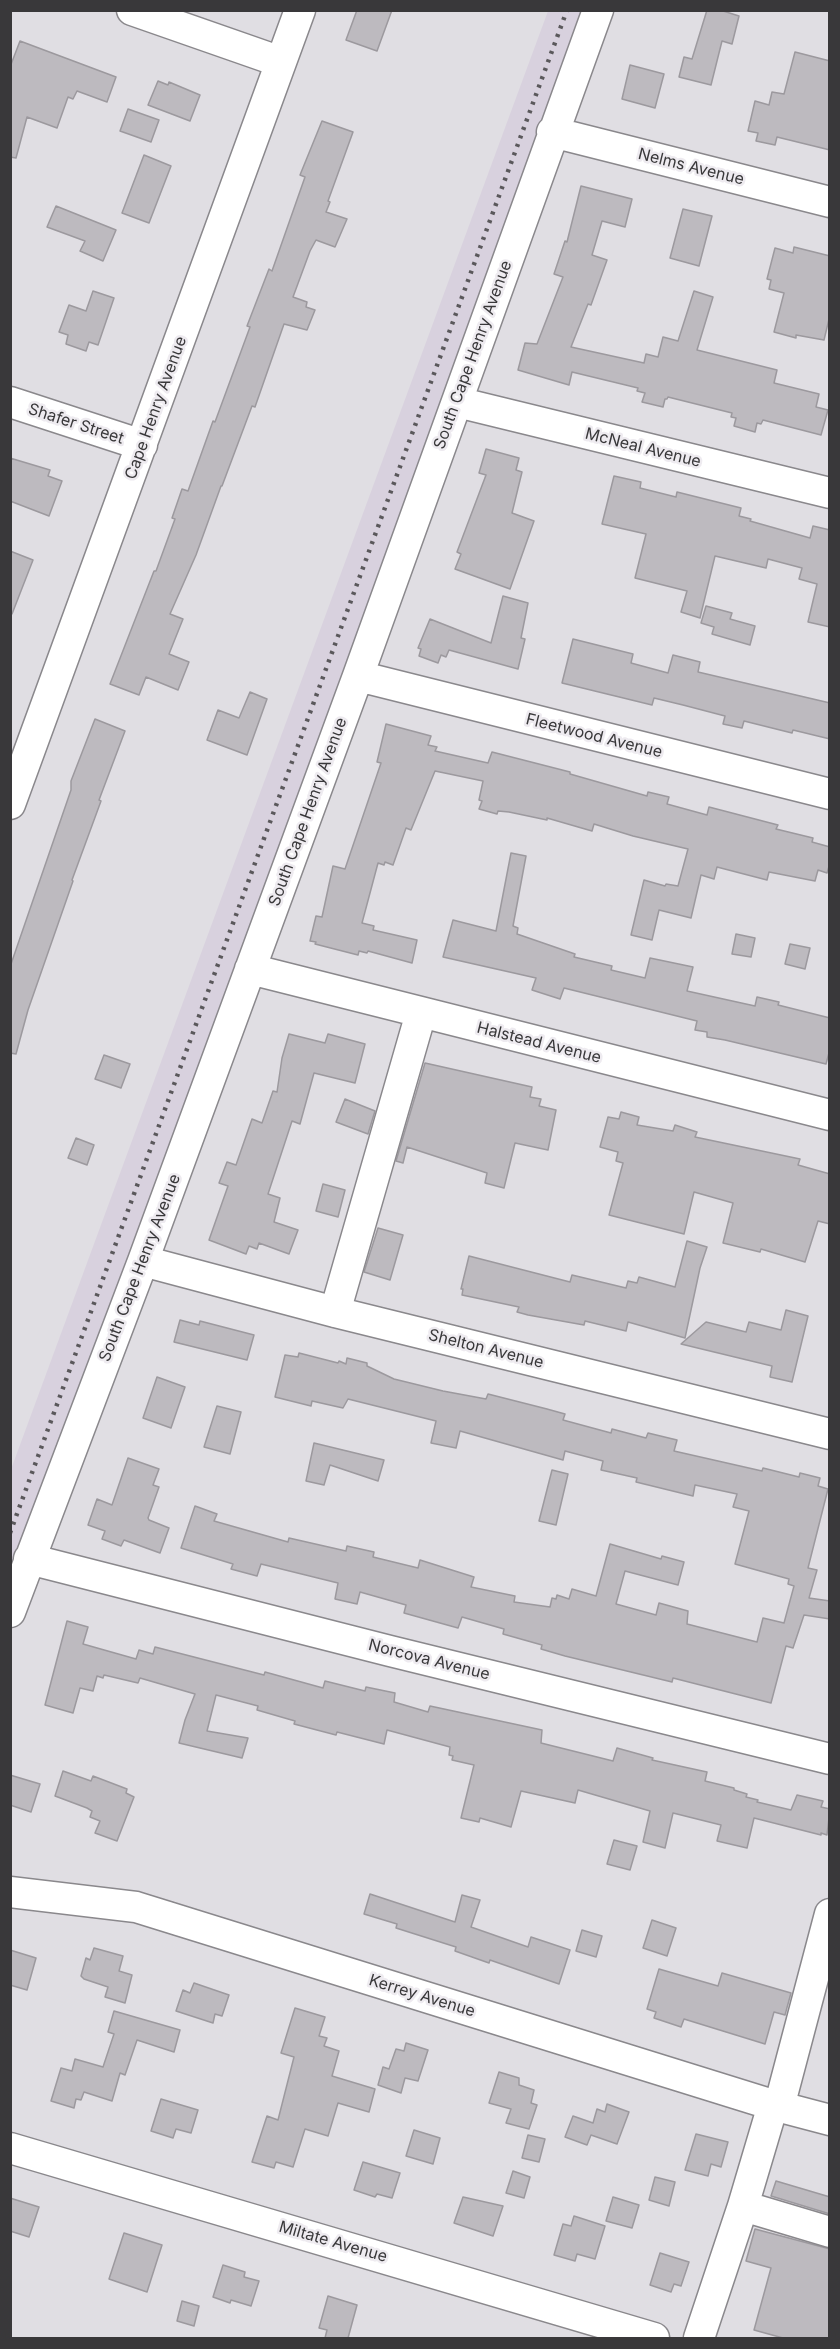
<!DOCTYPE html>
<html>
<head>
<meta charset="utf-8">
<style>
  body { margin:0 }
  #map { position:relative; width:840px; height:2349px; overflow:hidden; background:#e0dee3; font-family:Inter,sans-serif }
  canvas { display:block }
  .frame { position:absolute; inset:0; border:12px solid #39383a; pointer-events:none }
</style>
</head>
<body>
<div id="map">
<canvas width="840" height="2349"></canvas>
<div class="frame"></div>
</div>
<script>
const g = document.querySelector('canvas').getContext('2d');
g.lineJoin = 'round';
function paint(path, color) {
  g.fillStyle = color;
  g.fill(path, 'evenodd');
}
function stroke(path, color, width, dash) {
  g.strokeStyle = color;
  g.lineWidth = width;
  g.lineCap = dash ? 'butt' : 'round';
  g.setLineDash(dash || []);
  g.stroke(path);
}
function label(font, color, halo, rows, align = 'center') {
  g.font = font + ' Inter,sans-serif';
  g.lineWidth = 5;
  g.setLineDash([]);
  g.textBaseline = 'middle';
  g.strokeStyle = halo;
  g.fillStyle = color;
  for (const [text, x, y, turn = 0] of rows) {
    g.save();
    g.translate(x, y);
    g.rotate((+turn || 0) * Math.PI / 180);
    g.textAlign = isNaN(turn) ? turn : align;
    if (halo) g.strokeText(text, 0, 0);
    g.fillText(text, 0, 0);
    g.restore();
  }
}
const built = new Path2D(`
  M548,11H589L11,1590L10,1472Z`);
const building = new Path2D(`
  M357,10H392L377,51L346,40Z
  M707,10H720L739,16L732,44L722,41L711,85L679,77L684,57L692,59Z
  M20,41L116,77L107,102L77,91L73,99L68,97L57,128L27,117L16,158L10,157V67Z
  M795,52L830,61V150L777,137L775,145L756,141L758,133L748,131L755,101L769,105L772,92L784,94Z
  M630,65L664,74L655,108L622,99Z
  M158,81L168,85L169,82L200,95L190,121L148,105Z
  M128,109L159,120L151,142L120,131Z
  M322,121L353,132L328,201L330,202L326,212L347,219L335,247L316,240L310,251L293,297L307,302L306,307L315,310L307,330L284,324L255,407L252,406L222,486H221L196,555L170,614L183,619L169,654L189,662L178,690L146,677L139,695L110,684L154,571H156L175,519L172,518L182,489L188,491L213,421L215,422L250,327L247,326L269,269L272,271L305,177L300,175Z
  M144,155L171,166L149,223L122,213Z
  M581,186L632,199L625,227L602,221L592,255L607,260L591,305L588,304L571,347L644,363L646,354L658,357L663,337L678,341L694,291L713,297L697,350L777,370L774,383L819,394L816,407L828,410L821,435L763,420L761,424L757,423L755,432L734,426L736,418L731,417L732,413L668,397L667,399H665L663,407L642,402L645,393L637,391L638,388L572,372L569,385L518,370L525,343L537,344L563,277L554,274L565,241L567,242Z
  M56,206L116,230L103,261L80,251L85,241L47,227Z
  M683,209L712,216L699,266L670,258Z
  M794,247L830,256V315L824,340L796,335V338L774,332L784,293L769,289L771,280L767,279L775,248L793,253Z
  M93,291L114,298L98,345L89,342L86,351L66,344L68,335L59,332L69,305L86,311Z
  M486,449L519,458L516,470L522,472L512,513L534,521L510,589L455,569L461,554L457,552L486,475L479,473Z
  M10,458L50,470L48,476L62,481L49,516L10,501Z
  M614,476L641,482L640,488L676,497L677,492L741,508L739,516L751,519L750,521L810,538L813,526L830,530V627L808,622L817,584L799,579L802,568L768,559L766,568L715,556L700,618L681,612L687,591L635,578L646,534L602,524Z
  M10,551L33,560L12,614H10Z
  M503,596L528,603L521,638L525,639L518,669L449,650L446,657L441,655L438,663L419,656L421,649L418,648L430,619L491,643Z
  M706,606L732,613L730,619L755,626L750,645L712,634L714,627L701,623Z
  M573,639L633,654L631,663L668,673L673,655L700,662L698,672L830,703V739L793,730L792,733L744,721L742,728L723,724L725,716L683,705L654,698L652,705L562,683Z
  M250,692L267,699L247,755L207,740L218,710L239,718Z
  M95,719L125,731L99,800L101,801L72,880L73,881L28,1010L16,1054L10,1053V967L71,790V781Z
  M386,724L431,736L428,745L437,747L435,751L488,763L492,752L570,772V774L647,796L648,792L669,797L667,804L707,815L709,807L778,825L776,829L813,838L812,842L830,847V863L827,873L818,870L815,881L769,872L767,880L717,867L714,879L701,875L691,918L659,910L652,940L631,935L644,880L665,886L666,884L678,886L688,849L633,836L594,824L592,831L547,818V820L509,812L498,811L497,814L479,809L482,801L479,800L483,781L435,771L411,830L406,828L393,865L385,862L384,865L378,863L362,923L374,926L373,930L417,940L412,963L368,951L367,953L359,951L358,955L315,944L316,942L310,941L316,916L322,917L333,866L345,869L381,763L377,762Z
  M511,853L526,856L513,926L518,928L517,934L575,954L574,957L612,966L611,970L645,978L650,958L693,967L687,991L755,1006L757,997L779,1002L778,1005L830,1018V1049L826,1064L725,1040L707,1037V1032L695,1030L697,1021L564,988L560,999L532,990L536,978L443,957L453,920L496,931Z
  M736,934L755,938L751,957L732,954Z
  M790,944L810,948L805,969L785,964Z
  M289,1034L325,1043L328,1034L365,1044L355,1083L314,1073L300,1124L292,1121L268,1194L280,1198L274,1222L298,1230L289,1254L259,1243L257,1249L249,1246L246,1254L209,1240L228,1186L219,1183L227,1162L236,1165L252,1119L262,1123L273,1091L277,1092L282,1058Z
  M104,1055L130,1064L121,1088L95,1079Z
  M425,1063L532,1087L530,1097L541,1099L539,1106L556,1110L548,1150L515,1143L504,1188L485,1183L487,1173L407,1147L403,1163L396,1161Z
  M345,1099L375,1111L368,1134L336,1122Z
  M621,1112L639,1117L637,1125L673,1131L675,1125L697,1132L695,1137L800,1159L798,1165L830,1174V1224L818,1221L805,1262L761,1249L760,1252L723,1243L733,1203L694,1192L684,1234L609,1215L623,1163L616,1161L618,1152L600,1147L608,1117L619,1119Z
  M76,1138L94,1145L87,1165L68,1158Z
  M323,1184L345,1190L338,1217L316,1211Z
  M378,1228L403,1235L390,1280L364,1272Z
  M687,1241L707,1247L700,1268L685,1338L628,1322L626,1331L585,1321L584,1325L528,1315L517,1312L519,1307L462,1295L463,1289H461L469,1256L570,1282L572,1275L626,1288L628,1281L637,1283L639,1277L675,1287Z
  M786,1310L808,1316L792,1382L770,1377L772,1366L681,1344L706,1322L746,1332L749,1322L781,1330Z
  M180,1320L199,1325L200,1321L254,1335L247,1360L174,1342Z
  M299,1353L338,1363L339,1361L346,1364L347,1358L367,1363V1366L394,1379L443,1391L486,1399L488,1394L547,1409L565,1414L563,1420L611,1433L612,1429L646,1438L648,1433L677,1440L674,1451L762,1471L763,1468L799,1477L800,1473L820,1478L818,1486L828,1489L808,1568L817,1570L809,1598L830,1601V1619L804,1615L793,1648L786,1646L771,1703L673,1678L672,1682L565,1656L541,1649L542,1645L503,1634L504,1629L462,1617L458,1628L404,1613L406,1605L360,1592L357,1604L335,1599L338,1583L261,1564L257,1576L231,1569L233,1564L181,1548L195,1506L217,1514L214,1521L288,1542L289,1538L346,1551L347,1546L374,1552L373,1557L418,1568L420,1560L474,1577L471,1587L515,1596L514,1602L550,1607L552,1598L556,1599L557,1595L569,1599L572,1589L596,1596L610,1544L661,1559L662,1556L684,1562L678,1585L625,1571L616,1604L656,1615L659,1603L688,1611L687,1624L757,1642L763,1618L784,1623L794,1586L788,1584L789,1579L735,1564L749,1511L733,1507L737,1494L695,1485L693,1496L636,1482L637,1478L601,1470L603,1461L565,1451L563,1460L460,1431L456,1448L431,1443L436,1421L348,1399L343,1408L312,1401L311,1406L275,1397L285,1355L298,1357Z
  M157,1377L185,1387L171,1428L143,1418Z
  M217,1406L241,1412L230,1454L204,1447Z
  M314,1443L384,1460L378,1481L330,1465L324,1485L306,1481Z
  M128,1458L159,1469L153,1485L159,1487L148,1518L149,1520L169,1528L160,1553L124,1540L121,1546L102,1539L105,1531L88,1525L97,1499L112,1505Z
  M552,1470L568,1474L556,1525L539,1521Z
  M67,1621L88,1627L83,1644L136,1659L139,1650L153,1654L155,1647L264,1675L265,1672L323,1688L325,1681L365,1691L366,1687L395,1693L394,1702L428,1712L430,1706L542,1730L541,1743L613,1761L617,1748L653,1758L652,1760L707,1772L705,1781L734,1788V1790L747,1794L746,1797L758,1800L757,1802L791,1810L797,1795L823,1801L821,1807L830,1809L827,1835L821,1833V1835L754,1818L747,1848L717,1841L721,1825L673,1813L665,1848L643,1842L650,1811L578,1790L575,1803L521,1791L511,1827L480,1818L479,1822L461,1818L474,1765L452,1760L453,1756L449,1755L450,1747L387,1730L384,1744L337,1732L336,1735L294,1724L295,1721L257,1710L258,1706L216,1695L207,1731L248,1738L242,1758L179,1743L185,1720L195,1694L140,1678L138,1683L104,1675L103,1678L97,1676L93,1691L80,1688L73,1713L45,1705Z
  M63,1771L91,1781L93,1776L127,1789L126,1793L134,1797L117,1841L95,1833L100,1821L90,1817L92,1811L87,1808L55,1796Z
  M10,1775L40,1784L31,1812L10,1805Z
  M614,1840L637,1846L630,1870L607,1864Z
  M370,1894L455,1922L462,1895L480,1900L471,1927L528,1947L531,1937L570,1950L559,1984L490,1960L489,1963L455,1951L456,1947L396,1928L397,1924L364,1914Z
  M652,1920L676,1928L667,1956L643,1948Z
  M582,1930L602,1936L596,1957L576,1951Z
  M94,1948L123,1956L119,1971L132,1975L125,2003L105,1997L108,1987L84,1979L81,1976L86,1958L90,1960Z
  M10,1950L36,1958L27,1990L10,1985Z
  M659,1969L718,1986L722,1973L791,1993L785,2015L774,2012L765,2044L684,2019L681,2027L654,2018L656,2012L647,2009Z
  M194,1983L229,1995L222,2016L215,2014L213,2023L176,2011L183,1990L190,1993Z
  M295,2008L325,2017L319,2036L327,2038L324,2046L339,2051L332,2076L375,2089L369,2112L338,2103L328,2136L305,2129L293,2167L276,2162L274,2168L252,2162L267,2116L278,2120L294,2057L281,2053Z
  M114,2011L180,2030L174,2052L137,2040L125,2075L120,2073L112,2101L84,2092L81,2100L76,2099L74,2108L51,2101L61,2068L72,2071L75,2059L103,2067L114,2034L108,2032Z
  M406,2043L428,2050L418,2081L405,2078L401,2093L378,2085L383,2067L389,2069L396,2049L404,2051Z
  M499,2072L519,2078V2085L534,2090L531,2103L537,2105L529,2129L506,2123L511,2109L489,2103Z
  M161,2099L198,2110L191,2133L176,2129L173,2138L151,2131Z
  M607,2104L629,2112L617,2144L591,2135L587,2145L565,2137L573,2116L593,2123L597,2109L605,2112Z
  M414,2130L440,2138L433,2164L406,2156Z
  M696,2134L728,2142L721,2167L711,2164L708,2176L685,2170Z
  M528,2135L545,2139L539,2162L522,2158Z
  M363,2162L400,2173L392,2198L377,2194L375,2197L354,2190Z
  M513,2171L530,2177L524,2198L506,2193Z
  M655,2177L675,2182L669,2206L649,2200Z
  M776,2181L830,2197V2214L771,2196Z
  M463,2197L503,2206L493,2236L454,2223Z
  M613,2197L639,2205L632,2228L606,2221Z
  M10,2198L39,2207L29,2237L10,2231Z
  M574,2216L605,2226L595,2259L577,2254L575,2261L554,2255L563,2224L571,2226Z
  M755,2229L830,2249V2338H783L754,2330L771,2268L746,2261Z
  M124,2233L162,2245L147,2292L109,2279Z
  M660,2253L689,2262L681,2286L674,2284L671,2292L650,2285Z
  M223,2265L245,2272L244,2277L259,2281L251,2306L231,2300L230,2303L213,2297Z
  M328,2296L357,2305L348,2338H325L327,2330L319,2328Z
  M182,2301L199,2306L194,2326L177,2321Z`);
const minor = new Path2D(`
  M132,10L281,62
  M552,132L830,202
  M10,402L142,445
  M457,402L830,493
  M358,676L830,794
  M10,804L300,10
  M250,969L830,1115
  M143,1261L335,1312L830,1434
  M335,1312L421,1013
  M29,1559L390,1651L830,1759
  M10,1612L143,1261L358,676L598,10
  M10,1892L136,1907L773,2105L830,2120
  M779,2107L830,1914
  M10,2148L654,2338
  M743,2206L830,2232
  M699,2338L743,2206L773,2105`);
const rail = new Path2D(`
  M10,1533L567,10`);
const streetNames = [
  ["Nelms Avenue",691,167,14],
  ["South Cape Henry Avenue",473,355,-70],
  ["Cape Henry Avenue",156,408,-70],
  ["Shafer Street",76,424,18],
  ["McNeal Avenue",643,448,14],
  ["Fleetwood Avenue",594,736,14],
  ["South Cape Henry Avenue",308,812,-70],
  ["Halstead Avenue",539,1043,14],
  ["South Cape Henry Avenue",140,1268,-69],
  ["Shelton Avenue",486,1349,14],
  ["Norcova Avenue",429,1660,14],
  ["Kerrey Avenue",422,1996,17],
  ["Miltate Avenue",333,2242,16]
];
paint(built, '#d8d1de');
paint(building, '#bdbabf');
stroke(building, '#9c999e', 1.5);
stroke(minor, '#8a888c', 33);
stroke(minor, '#fff', 30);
stroke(rail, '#5a585b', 4.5, [3, 6]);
label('16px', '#39383a', '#eeebf0', streetNames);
</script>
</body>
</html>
